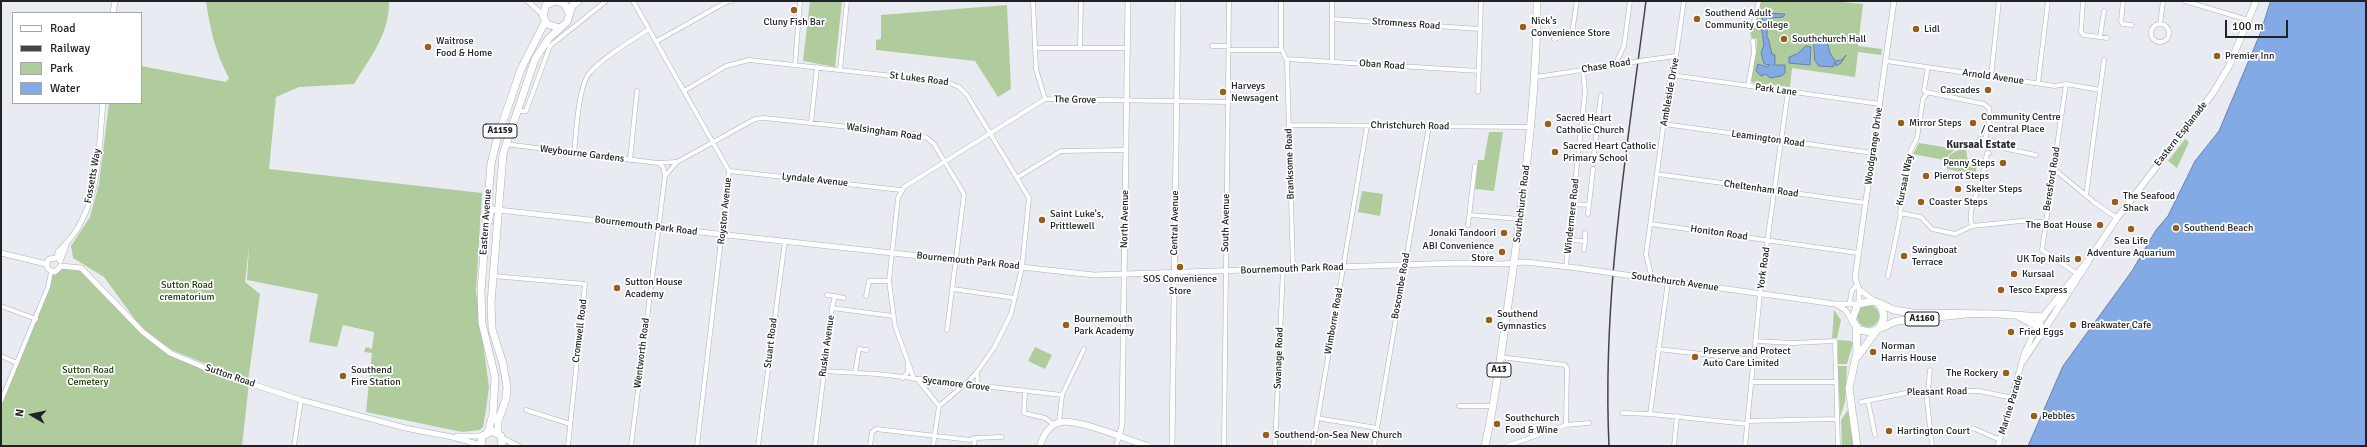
<!DOCTYPE html>
<html>
<head>
<meta charset="utf-8">
<style>
  body { margin:0 }
  #map { position:relative; width:2367px; height:447px; overflow:hidden; background:#e9ebf2; font-family:Signika,sans-serif }
  canvas { display:block }
  .frame { position:absolute; inset:0; border:2px solid #212225; pointer-events:none }
  .legend { position:absolute; left:12px; top:12px; width:130px; height:92px; box-sizing:border-box; background:#fff; border:1px solid #a6a7a8; margin:0; padding:5px 7px; list-style:none; font-size:12px; color:#212225 }
  .legend li { display:flex; align-items:center; gap:8px; height:20px }
  .legend b { width:20px; border:1px solid #a6a7a8 }
  .north { position:absolute; left:12px; top:395px; width:40px; height:40px; -webkit-text-stroke:3px #fff; paint-order:stroke; rotate:279deg; font-size:11px; font-weight:700; line-height:16px; text-align:center; color:#212225 }
  .north::after { content:''; display:block; margin:auto; width:14px; height:18px; background:#212225; clip-path:polygon(50% 0,100% 100%,50% 72%,0 100%) }
  .scale { position:absolute; left:2225px; top:20px; width:63px; height:18px; box-sizing:border-box; border:2px solid #212225; border-top:0; padding-left:5px; font-size:12px; line-height:14px; white-space:nowrap; color:#212225; -webkit-text-stroke:3px #fff; paint-order:stroke }
</style>
</head>
<body>
<div id="map">
<canvas width="2367" height="447"></canvas>
<div class="frame"></div>
<ul class="legend">
<li><b style="height:5px;background:#fff"></b>Road</li>
<li><b style="height:5px;background:#444549"></b>Railway</li>
<li><b style="height:11px;background:#b0cc9d"></b>Park</li>
<li><b style="height:11px;background:#83aae4"></b>Water</li>
</ul>
<div class="north">N</div>
<div class="scale">100 m</div>
</div>
<script>
const g = document.querySelector('canvas').getContext('2d');
g.lineJoin = 'round';
function paint(path, color) {
  g.fillStyle = color;
  g.fill(path, 'evenodd');
}
function stroke(path, color, width, dash) {
  g.strokeStyle = color;
  g.lineWidth = width;
  g.lineCap = dash ? 'butt' : 'round';
  g.setLineDash(dash || []);
  g.stroke(path);
}
function label(font, color, halo, rows, align = 'center') {
  g.font = font + ' Signika,sans-serif';
  g.lineWidth = 3.5;
  g.setLineDash([]);
  g.textBaseline = 'middle';
  g.strokeStyle = halo;
  g.fillStyle = color;
  for (const [text, x, y, turn = 0] of rows) {
    g.save();
    g.translate(x, y);
    g.rotate((+turn || 0) * Math.PI / 180);
    g.textAlign = isNaN(turn) ? turn : align;
    if (halo) g.strokeText(text, 0, 0);
    g.fillText(text, 0, 0);
    g.restore();
  }
}
const green = new Path2D(`
  M206,1H389C390,33 370,58 354,84L299,87L276,97L269,169L482,193L476,291L489,387L486,410L483,427L480,430L462,432L366,412L372,353L364,352L366,347L372,349L374,332L343,325L337,347L309,342L318,294L247,280L249,247L245,282L260,294L248,381L172,350L142,329L104,277L73,258L71,246L90,217L99,184L109,103H141V66L226,82L229,78C215,52 210,29 206,1Z
  M810,1H842L835,67L803,61Z
  M1760,1H1831L1863,4L1858,46L1882,49L1881,55L1858,52L1855,77L1792,68L1790,87L1753,83L1750,79L1756,53L1757,39L1751,38L1750,28L1755,27V18Z
  M1007,5L1011,89L998,97L975,61L876,50V40L881,39V15Z
  M1489,132H1503L1494,191L1475,189L1478,160H1484Z
  M2185,139L2189,142L2177,168L2168,161Z
  M1956,142L1957,147L1944,160L1913,154L1919,143L1950,148Z
  M1960,149L1966,150L1968,163L1977,165L1975,175L1947,169L1946,161L1951,154Z
  M1362,191L1383,194L1380,216L1358,212Z
  M61,266L81,268L143,332L170,353L249,383L242,446H1V401L36,319L51,272Z
  M1857 316a11 11 0 1 1 22 0a11 11 0 1 1-22 0Z
  M1834,310L1841,320L1837,338H1832Z
  M1838,340L1851,341L1853,343L1847,364H1838Z
  M1035,347L1052,355L1045,369L1028,361Z
  M1838,366H1847L1845,402L1840,417Z
  M1848,410L1854,446H1842L1841,420Z`);
const water = new Path2D(`
  M2271,1H2366V446H2028L2063,366L2132,271L2156,230L2168,216L2195,161L2219,131L2260,34Z
  M1764,13L1785,14L1783,17L1771,18L1767,23V38H1768L1772,54L1775,55V63L1773,65H1785V73L1781,76L1770,78L1766,74L1761,76L1756,71L1758,64L1767,67L1770,65L1764,64L1761,53L1764,45L1761,25Z
  M1814,42H1827L1830,53L1835,61L1842,60L1846,55L1841,63L1836,66L1835,62L1833,67L1819,66L1815,61Z
  M1806,46L1811,47L1810,65L1789,63V57L1797,54Z`);
const minor = new Path2D(`
  M633,1L729,171L697,446
  M1033,1L1036,69L1045,99
  M1281,1V48L1287,61L1293,269
  M2083,1L2081,32L2084,35L2107,38
  M2123,1L2121,22L2123,24L2132,25
  M2185,1L2248,20
  M1332,19L1480,29
  M2160,24L2163,1
  M2151 33a9 9 0 1 1 18 0a9 9 0 1 1-18 0Z
  M1753,25L1759,1
  M2100,37L2104,11
  M1554,39L1572,33L1577,1
  M657,41L728,1H732
  M1212,46H1229
  M1035,48H1127
  M1080,48L1081,1
  M1229,50H1282
  M1286,59L1479,71
  M1646,60L1676,56
  M1886,61L2055,86L2066,84L2100,90
  M1332,62V1
  M795,65L800,1
  M1615,65L1624,46L1630,1
  M1928,67L1924,90L1926,92L1984,104L1989,108L1990,117L1985,140
  M840,70L847,1
  M1671,75L1880,104
  M1536,77L1628,63
  M1991,77L1999,1
  M2038,83L2048,1
  M2066,84L2042,250L2076,273
  M1748,86L1754,52L1753,41
  M684,91L726,66L749,60L947,82L959,87L967,95L1029,198L1022,267L1011,314L994,348L977,372
  M1478,92L1481,1
  M1927,93L1923,99L1917,138L1909,154L1900,213L1921,217L1932,229L1955,234L1972,226L2021,221L2045,222
  M517,111H526L550,46L606,1
  M811,123L817,67
  M1664,124L1873,153
  M1289,125L1532,127
  M1582,126L1597,127L1601,95
  M1980,139L1999,142L2007,149L2036,155
  M505,144L658,163L663,167L665,176
  M574,154C576,134 578,90 588,75C597,61 634,39 649,29
  M630,160L637,91
  M659,163L676,162
  M1593,164L1597,127
  M2054,169L2095,203L2117,218
  M729,171L901,190
  M1657,174L1866,203
  M1018,177L1061,151L1126,150
  M2086,196L2104,60
  M1573,204L1589,205L1593,169
  M1588,214L1589,205
  M1470,215L1520,219
  M1651,224L1858,253
  M1468,225L1475,166
  M1972,226C1967,212 1977,194 1981,182C1984,173 1985,163 1987,153H1989
  M1569,240L1585,241L1584,250
  M1585,241V233
  M1485,264L1486,243
  M1566,266L1585,92L1583,70
  M493,276L585,284L568,446
  M1888,276L1901,213
  M1652,278L1646,255L1669,84L1676,56L1684,1
  M953,289L1015,298
  M827,295L835,296
  M866,296L869,281H889
  M1850,301L1852,290L1857,285
  M1,306L36,319
  M832,308L835,296L844,298
  M1756,341L1793,343L1835,341L1838,446
  M1658,349L1754,360
  M1,356L17,363
  M1500,357L1565,365L1567,368L1566,425L1507,446
  M908,362L895,326L889,281L898,198L904,187L1045,99L1229,102
  M823,371L877,374L1062,395L1059,423
  M855,373L859,349L867,350
  M903,378L908,372V362L914,379
  M918,380L939,406L933,446
  M1752,382H1835
  M965,385L977,372L978,387
  M1926,391L1932,446
  M1928,391L1930,370
  M1025,392L1024,413L1045,418L1054,425
  M1062,395L1084,349
  M1,401L48,287L51,272
  M1868,401L1875,435
  M1861,402L1916,391H1979L2013,398
  M939,406L964,385
  M1459,406H1493
  M526,410L570,424
  M1622,413L1650,414L1747,424
  M1650,414L1668,281
  M1317,418L1377,428
  M1747,421L1836,419
  M1566,425L1589,423
  M1973,428L2000,440
  M975,438L1002,437
  M294,446L301,400
  M631,446L665,176L677,162L755,119L764,118L915,134L927,138L934,144L964,194L947,330
  M758,446L785,241
  M815,446L832,308L893,316
  M870,446L872,432L876,429L970,440L975,438L974,446
  M1116,446L1119,437
  M1224,446L1229,1
  M1275,446L1283,269
  M1313,446L1367,126
  M1374,446L1429,126
  M1674,446L1677,416
  M1745,446L1760,294L1788,91`);
const tertiary = new Path2D(`
  M528,1L543,15
  M113,13L115,1
  M488,202L492,209L498,210L1094,275L1459,263L1502,264L1526,262L1577,268
  M489,223L491,212L494,210
  M1,253L46,264
  M57,258L58,252C67,243 77,232 82,220C100,186 99,141 103,103
  M57,258L49,259L46,264L48,269L55,272L61,266
  M60,261L66,245
  M61,266L81,268L143,332L170,353L215,372L301,400L405,428L452,437L481,445
  M1626,275L1835,304H1858
  M1874,301L1859,289L1855,278L1894,1
  M1859,303V289
  M1837,305L1845,310L1852,320
  M2023,362L2040,336V325
  M457,436H482
  M1119,437L1122,425L1128,1
  M502,438L518,446
  M1172,446L1178,1
  M1998,446L2024,354L2038,324`);
const secondary = new Path2D(`
  M2041,319L2091,257L2117,218L2213,93L2229,66L2256,1
  M2040,336L2088,262
  M1040,446C1043,435 1050,424 1061,422C1080,419 1127,440 1148,446`);
const primary = new Path2D(`
  M555,1L546,5L543,15L547,24L559,28
  M555,1L564,3L569,13
  M1879,304C1885,312 1885,320 1879,328
  M1967,314L1897,321L1871,332L1859,330L1852,320L1858,304L1874,301L1894,310L1913,313L1999,314L2043,317
  M2018,316L2037,326L2040,325L2037,318
  M1856,327L1857,352L1849,388L1857,446
  M1858,356L1877,330
  M488,432L493,414L495,377L482,323L481,290L491,164L497,139L521,69L545,22
  M498,432V421L506,399L507,387L503,364L492,329L491,303L503,154L535,59L549,38L567,22L572,6L578,1
  M481,446L482,436L493,431L501,436L502,446
  M1485,446C1497,393 1503,338 1511,284C1524,190 1537,96 1537,1`);
const rail = new Path2D(`
  M1609,446C1602,297 1627,149 1646,1`);
const minorBridge = new Path2D(`
  M1628,63L1646,60`);
const tertiaryBridge = new Path2D(`
  M1577,268L1626,275`);
const markers = [
  [794,10,4,"#975e1c"],
  [1697,19,4,"#975e1c"],
  [1523,27,4,"#975e1c"],
  [1916,29,4,"#975e1c"],
  [1784,39,4,"#975e1c"],
  [428,47,4,"#975e1c"],
  [2217,56,4,"#975e1c"],
  [1988,90,4,"#975e1c"],
  [1223,92,4,"#975e1c"],
  [1901,123,4,"#975e1c"],
  [1973,123,4,"#975e1c"],
  [1548,124,4,"#975e1c"],
  [1555,152,4,"#975e1c"],
  [2003,163,4,"#975e1c"],
  [1926,176,4,"#975e1c"],
  [1958,189,4,"#975e1c"],
  [1921,202,4,"#975e1c"],
  [2115,202,4,"#975e1c"],
  [1042,220,4,"#975e1c"],
  [2100,225,4,"#975e1c"],
  [2176,228,4,"#975e1c"],
  [2131,229,4,"#975e1c"],
  [1504,233,4,"#975e1c"],
  [1502,252,4,"#975e1c"],
  [1904,256,4,"#975e1c"],
  [2078,259,4,"#975e1c"],
  [1180,267,4,"#975e1c"],
  [2014,274,4,"#975e1c"],
  [617,288,4,"#975e1c"],
  [2001,290,4,"#975e1c"],
  [1489,320,4,"#975e1c"],
  [1066,325,4,"#975e1c"],
  [2073,325,4,"#975e1c"],
  [2011,332,4,"#975e1c"],
  [1873,352,4,"#975e1c"],
  [1695,357,4,"#975e1c"],
  [2006,373,4,"#975e1c"],
  [343,376,4,"#975e1c"],
  [2034,416,4,"#975e1c"],
  [1497,424,4,"#975e1c"],
  [1889,431,4,"#975e1c"],
  [1266,435,4,"#975e1c"]
];
const shields = [
  [500,131,34],
  [1922,319,34],
  [1499,370,24]
];
const shieldNames = [
  ["A1159",500,131],
  ["A1160",1922,319],
  ["A13",1499,370]
];
const poiNames = [
  ["Southend Adult",1705,13],
  ["Community College",1705,25],
  ["Nick's",1531,21],
  ["Convenience Store",1531,33],
  ["Cluny Fish Bar",794,22,"center"],
  ["Lidl",1924,29],
  ["Southchurch Hall",1792,39],
  ["Waitrose",436,41],
  ["Food & Home",436,53],
  ["Premier Inn",2225,56],
  ["Harveys",1231,86],
  ["Newsagent",1231,98],
  ["Cascades",1980,90,"right"],
  ["Community Centre",1981,117],
  ["/ Central Place",1981,129],
  ["Sacred Heart",1556,118],
  ["Catholic Church",1556,130],
  ["Mirror Steps",1909,123],
  ["Sacred Heart Catholic",1563,146],
  ["Primary School",1563,158],
  ["Penny Steps",1995,163,"right"],
  ["Pierrot Steps",1934,176],
  ["Skelter Steps",1966,189],
  ["The Seafood",2123,196],
  ["Shack",2123,208],
  ["Coaster Steps",1929,202],
  ["Saint Luke's,",1050,214],
  ["Prittlewell",1050,226],
  ["The Boat House",2092,225,"right"],
  ["Southend Beach",2184,228],
  ["Jonaki Tandoori",1496,233,"right"],
  ["Sea Life",2131,241,"center"],
  ["Adventure Aquarium",2131,253,"center"],
  ["ABI Convenience",1494,246,"right"],
  ["Store",1494,258,"right"],
  ["Swingboat",1912,250],
  ["Terrace",1912,262],
  ["UK Top Nails",2070,259,"right"],
  ["Kursaal",2022,274],
  ["SOS Convenience",1180,279,"center"],
  ["Store",1180,291,"center"],
  ["Sutton House",625,282],
  ["Academy",625,294],
  ["Tesco Express",2009,290],
  ["Southend",1497,314],
  ["Gymnastics",1497,326],
  ["Bournemouth",1074,319],
  ["Park Academy",1074,331],
  ["Breakwater Cafe",2081,325],
  ["Fried Eggs",2019,332],
  ["Norman",1881,346],
  ["Harris House",1881,358],
  ["Preserve and Protect",1703,351],
  ["Auto Care Limited",1703,363],
  ["Southend",351,370],
  ["Fire Station",351,382],
  ["The Rockery",1998,373,"right"],
  ["Pebbles",2042,416],
  ["Southchurch",1505,418],
  ["Food & Wine",1505,430],
  ["Hartington Court",1897,431],
  ["Southend-on-Sea New Church",1274,435]
];
const streetNames = [
  ["Stromness Road",1406,24,4],
  ["Oban Road",1382,65,4],
  ["Chase Road",1606,66,-9],
  ["Arnold Avenue",1993,77,8],
  ["St Lukes Road",919,79,7],
  ["Park Lane",1776,90,8],
  ["Ambleside Drive",1670,92,-80],
  ["The Grove",1075,100,1],
  ["Christchurch Road",1410,126,1],
  ["Walsingham Road",884,132,8],
  ["Eastern Esplanade",2181,134,-52],
  ["Leamington Road",1768,139,8],
  ["Woodgrange Drive",1874,146,-82],
  ["Weybourne Gardens",582,154,7],
  ["Branksome Road",1290,164,-92],
  ["Fossetts Way",93,176,-80],
  ["Beresford Road",2052,179,-81],
  ["Lyndale Avenue",815,180,6],
  ["Kursaal Way",1905,180,-79],
  ["Cheltenham Road",1761,189,8],
  ["Southchurch Road",1522,204,-83],
  ["Royston Avenue",725,211,-84],
  ["Windermere Road",1572,216,-84],
  ["North Avenue",1125,219,-89],
  ["Eastern Avenue",486,222,-86],
  ["Central Avenue",1175,223,-89],
  ["South Avenue",1226,223,-89],
  ["Bournemouth Park Road",646,226,7],
  ["Honiton Road",1719,233,8],
  ["Bournemouth Park Road",968,261,6],
  ["York Road",1764,268,-82],
  ["Bournemouth Park Road",1292,269,-2],
  ["Southchurch Avenue",1675,282,8],
  ["Boscombe Road",1401,286,-80],
  ["Wimborne Road",1334,321,-80],
  ["Cromwell Road",580,331,-83],
  ["Stuart Road",771,343,-83],
  ["Ruskin Avenue",827,346,-82],
  ["Wentworth Road",642,353,-83],
  ["Swanage Road",1279,358,-88],
  ["Sutton Road",230,376,19],
  ["Sycamore Grove",956,384,7],
  ["Pleasant Road",1937,392,-1],
  ["Marine Parade",2011,405,-73]
];
const parkNames = [
  ["Sutton Road",187,285],
  ["crematorium",187,297],
  ["Sutton Road",88,370],
  ["Cemetery",88,382]
];
const neighbourhoodNames = [
  ["Kursaal Estate",1981,145]
];
paint(green, '#b0cc9d');
paint(water, '#83aae4');
stroke(water, '#6681ab', 1);
stroke(minor, '#adafb6', 5);
stroke(tertiary, '#adafb6', 6);
stroke(secondary, '#adafb6', 7);
stroke(primary, '#adafb6', 8);
stroke(minor, '#fff', 4);
stroke(tertiary, '#fff', 5);
stroke(secondary, '#fff', 6);
stroke(primary, '#fff', 7);
stroke(rail, '#444549', 1.5);
stroke(minorBridge, '#adafb6', 5, []);
stroke(tertiaryBridge, '#adafb6', 6, []);
stroke(minorBridge, '#fff', 4);
stroke(tertiaryBridge, '#fff', 5);
for (const [x, y, r, color] of markers) {
  const dot = new Path2D();
  dot.arc(x, y, r, 0, 2 * Math.PI);
  g.fillStyle = color;
  g.fill(dot);
  stroke(dot, '#fff', 1.5);
}
for (const [x, y, w] of shields) {
  const box = new Path2D();
  box.roundRect(x - w / 2, y - 7, w, 14, 3);
  g.fillStyle = '#fff';
  g.fill(box);
  stroke(box, '#212225', 1);
}
label('bold 9px', '#212225', null, shieldNames);
label('10px', '#212225', '#fff', poiNames, 'left');
label('10px', '#212225', '#fff', streetNames);
label('10px', '#1d3305', '#fff', parkNames);
label('bold 11px', '#2a2c31', '#fff', neighbourhoodNames);
</script>
</body>
</html>
